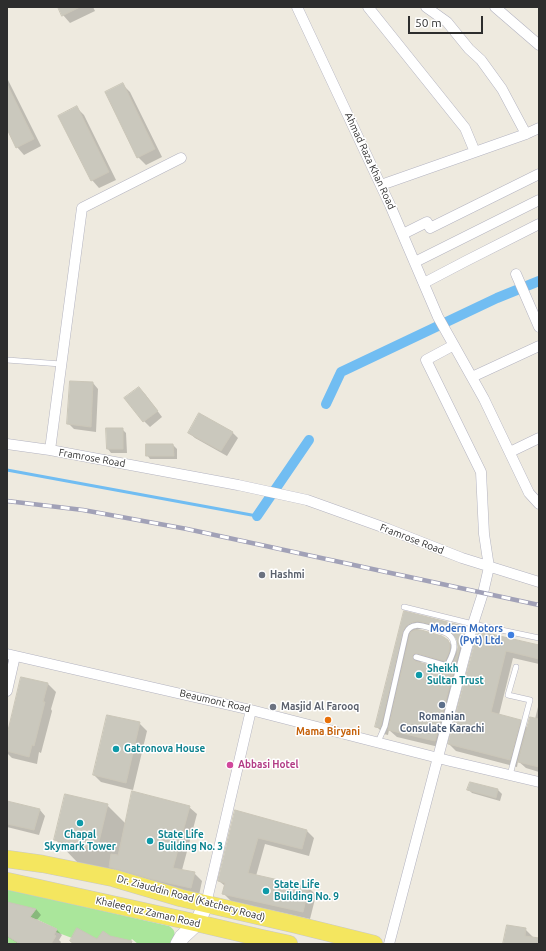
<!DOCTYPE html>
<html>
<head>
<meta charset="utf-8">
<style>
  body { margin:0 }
  #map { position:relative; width:546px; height:951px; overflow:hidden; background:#eeeadf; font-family:Ubuntu,sans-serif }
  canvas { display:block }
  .frame { position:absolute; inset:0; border:8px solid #2d2d2d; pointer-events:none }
  .scale { position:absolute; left:408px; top:16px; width:75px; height:18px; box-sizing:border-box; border:2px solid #2d2d2d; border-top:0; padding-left:5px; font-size:12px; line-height:14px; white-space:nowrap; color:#2d2d2d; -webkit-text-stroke:3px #fff; paint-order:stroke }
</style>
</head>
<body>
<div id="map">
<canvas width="546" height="951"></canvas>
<div class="frame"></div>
<div class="scale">50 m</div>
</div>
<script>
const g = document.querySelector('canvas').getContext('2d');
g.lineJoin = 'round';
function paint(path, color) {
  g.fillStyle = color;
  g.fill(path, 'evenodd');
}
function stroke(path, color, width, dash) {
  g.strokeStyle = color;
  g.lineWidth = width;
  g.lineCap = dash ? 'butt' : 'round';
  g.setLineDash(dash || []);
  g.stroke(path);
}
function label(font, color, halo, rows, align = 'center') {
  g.font = font + ' Ubuntu,sans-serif';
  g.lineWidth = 3;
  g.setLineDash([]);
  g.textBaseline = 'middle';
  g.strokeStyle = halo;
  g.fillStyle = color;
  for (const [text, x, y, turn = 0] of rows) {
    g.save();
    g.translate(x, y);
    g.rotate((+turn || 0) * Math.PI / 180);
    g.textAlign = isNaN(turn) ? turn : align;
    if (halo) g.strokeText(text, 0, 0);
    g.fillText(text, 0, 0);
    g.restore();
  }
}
const green = new Path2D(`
  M7,889L169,926C178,931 174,937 171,944H138L132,939L128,944H74L70,941L72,938L56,932L57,929L36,919L21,944H7Z`);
const shadow = new Path2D(`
  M59,7H93L95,11L70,23L63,15Z
  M7,78L41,146L24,155L17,147L7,127Z
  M123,85L130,92L162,157L146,165L138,157Z
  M77,108L84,115L116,180L99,188L92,180Z
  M93,383L98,389L96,432L74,429L68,423Z
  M139,389L145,394L162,417L150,427L144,421L126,398Z
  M122,429L126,433L127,453H111L108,449Z
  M232,432L238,438L227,456L195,438L189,433Z
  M173,445L177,449V459H150L147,455Z
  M404,612L462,626L472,636L443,748L397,737L389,730L388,735L384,734L376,726ZM417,629H426L435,630L453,635L456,637L459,647L458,655L456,649L448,641L441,636ZM424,660L452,668L448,671L420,663L421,661Z
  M479,632L539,646V664L513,658L499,715L520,721L528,728L535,719L539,703V772L526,768L518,761L517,767L456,751L449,744Z
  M22,678L48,684L56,692L51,709L52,711L41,753L39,752L37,764L12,758L7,753V739Z
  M139,723L147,731L133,790L101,782L94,775Z
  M470,783L498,790L502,794L500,801L472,793L469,790Z
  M7,802L40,810L45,816L39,835L7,827Z
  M107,805L126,824L189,807L197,814L182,870L194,873L202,881L199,895L78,863L55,839Z
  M236,811L307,831L314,838L309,856L265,844L256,876L309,888L316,895L310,919L231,901L224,894L225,886L219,881Z
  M7,904L36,909L41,915L36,921L57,930L62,935L59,940L61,942L60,944H19L8,937L7,939Z
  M525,929L534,938L539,939V944H504Z`);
const stream = new Path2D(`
  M7,470L257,516`);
const canal = new Path2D(`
  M326,404L341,372L497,298L539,281
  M257,516L309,440`);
const building = new Path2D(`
  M58,7H80L62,16Z
  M123,83L155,149L137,158L105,92Z
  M7,84L34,139L16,148L7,129Z
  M77,106L109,172L91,181L58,116Z
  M70,381L93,382L91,427L67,424Z
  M139,387L158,411L143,422L124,398Z
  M199,413L233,432L221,451L188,433Z
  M106,428H123V449H107Z
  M146,444H173L174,456H146Z
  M404,611L463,626L462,627L465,628L435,741L388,730L410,634L411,632L415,630H421L442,636L448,640L450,645L449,652L445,661L415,653L412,656L413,659L415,661L447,670L451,668L457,654L458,647L457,640L452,632L445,628L426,623L418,621L413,622L406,626L403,631L381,725L380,728L375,727Z
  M478,631L539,645V659L506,651L491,712L521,720L510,760L448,744Z
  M21,677L48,683L43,702H45L34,746L32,745L29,757L7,751V735Z
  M107,715L140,722L126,783L93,775Z
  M530,717L539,719V767L518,762Z
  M470,782L498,789L496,798L467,790Z
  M132,791L190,806L173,868L195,872L191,888L155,880L109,867L111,854L118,855Z
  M65,794L108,804L97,850L54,840Z
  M7,801L40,809L34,830L7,824Z
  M235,810L307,830L302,849L258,838L248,873L309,887L303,912L222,894L225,883L218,881Z
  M7,902L36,909L30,917L57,929L54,935L56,936L51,944H20L7,936Z
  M507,925L526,928L525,936L539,938V944H503Z
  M77,928L97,939L103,931L110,936L132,941L131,944H74L70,941Z`);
const lane = new Path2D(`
  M7,360L61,364
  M404,607L473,624L539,638
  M378,742L385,726L406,633C411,621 423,626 433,629C442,631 453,633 454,645C455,651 450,660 447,666L416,657
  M510,775L530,700L508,695L516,667`);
const street = new Path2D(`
  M297,7L390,205L438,317L484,399L529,493L539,504
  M368,7L465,128L475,152
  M426,7L447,22L469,49L481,60L502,89L526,134
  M495,7L539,45
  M381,185L475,152L526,134L539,128
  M403,234L427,222L430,228L539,174
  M415,262L539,200
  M516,274L539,327
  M424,283L466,261L539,224
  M472,377L539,346
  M7,444L50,450L238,485L307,500L388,529L462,558L539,582
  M50,450L82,208L181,158
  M510,452L539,438
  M7,654L251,710L450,761L539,782
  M7,691L15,656
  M206,904L251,710
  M389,944L473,624L483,593L489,567L484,534L481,472L426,360L454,345`);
const secondary = new Path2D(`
  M178,944L182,937L197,923L206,904`);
const primary = new Path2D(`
  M7,859L43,864L113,878L181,898L228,909L293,924L374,944
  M7,881L197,923L261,938L289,944`);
const rail = new Path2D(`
  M7,501L83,510L187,529L539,605`);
const markers = [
  [262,575,4,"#6b7280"],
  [511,635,4,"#3f7fe0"],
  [419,675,4,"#0f9aa8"],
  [442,705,4,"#5c6f8a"],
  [273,707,4,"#6b7280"],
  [328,720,4,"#e8710a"],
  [116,749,4,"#0f9aa8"],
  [230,765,4,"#d1479c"],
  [80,823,4,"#0f9aa8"],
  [150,841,4,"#0f9aa8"],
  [266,891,4,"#0f9aa8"]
];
const streetNames = [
  ["Ahmad Raza Khan Road",370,161,65],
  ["Framrose Road",92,458,10],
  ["Framrose Road",412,539,21],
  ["Beaumont Road",215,701,13],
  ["Dr. Ziauddin Road (Katchery Road)",191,898,15],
  ["Khaleeq uz Zaman Road",148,912,13]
];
const worshipNames = [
  ["Hashmi",270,575],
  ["Masjid Al Farooq",281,707]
];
const shopNames = [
  ["Modern Motors",503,629],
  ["(Pvt) Ltd.",503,641]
];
const cultureNames = [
  ["Sheikh",427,669],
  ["Sultan Trust",427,681],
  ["Gatronova House",124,749],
  ["Chapal",80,835,"center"],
  ["Skymark Tower",80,847,"center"],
  ["State Life",158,835],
  ["Building No. 3",158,847],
  ["State Life",274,885],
  ["Building No. 9",274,897]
];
const serviceNames = [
  ["Romanian",442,717],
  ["Consulate Karachi",442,729]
];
const foodNames = [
  ["Mama Biryani",328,732]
];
const hotelNames = [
  ["Abbasi Hotel",238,765]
];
paint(green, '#aae69b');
paint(shadow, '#0003');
stroke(stream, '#71bdf2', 3);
stroke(canal, '#71bdf2', 10);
paint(building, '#cac8bd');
stroke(building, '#cac6b8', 1);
stroke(lane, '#b3b3c0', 6);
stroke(street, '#b3b3c0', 11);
stroke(secondary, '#b3b3c0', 16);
stroke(primary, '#c8c8c8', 18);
stroke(lane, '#fff', 5);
stroke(street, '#fff', 10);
stroke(secondary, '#fff', 15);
stroke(primary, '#f4e65f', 17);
stroke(rail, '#a1a1b7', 4.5);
stroke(rail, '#fff', 3, [9]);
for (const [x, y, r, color] of markers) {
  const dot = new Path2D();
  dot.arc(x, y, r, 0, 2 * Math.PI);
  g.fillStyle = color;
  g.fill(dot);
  stroke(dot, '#fff', 1.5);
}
label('10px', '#2d2d2d', '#fff', streetNames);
label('bold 10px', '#5b616d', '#fff', worshipNames, 'left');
label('bold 10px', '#366cbe', '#fff', shopNames, 'right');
label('bold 10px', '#0d838f', '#fff', cultureNames, 'left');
label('bold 10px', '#4e5e75', '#fff', serviceNames);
label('bold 10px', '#c56008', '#fff', foodNames);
label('bold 10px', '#b23c85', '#fff', hotelNames, 'left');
</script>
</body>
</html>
